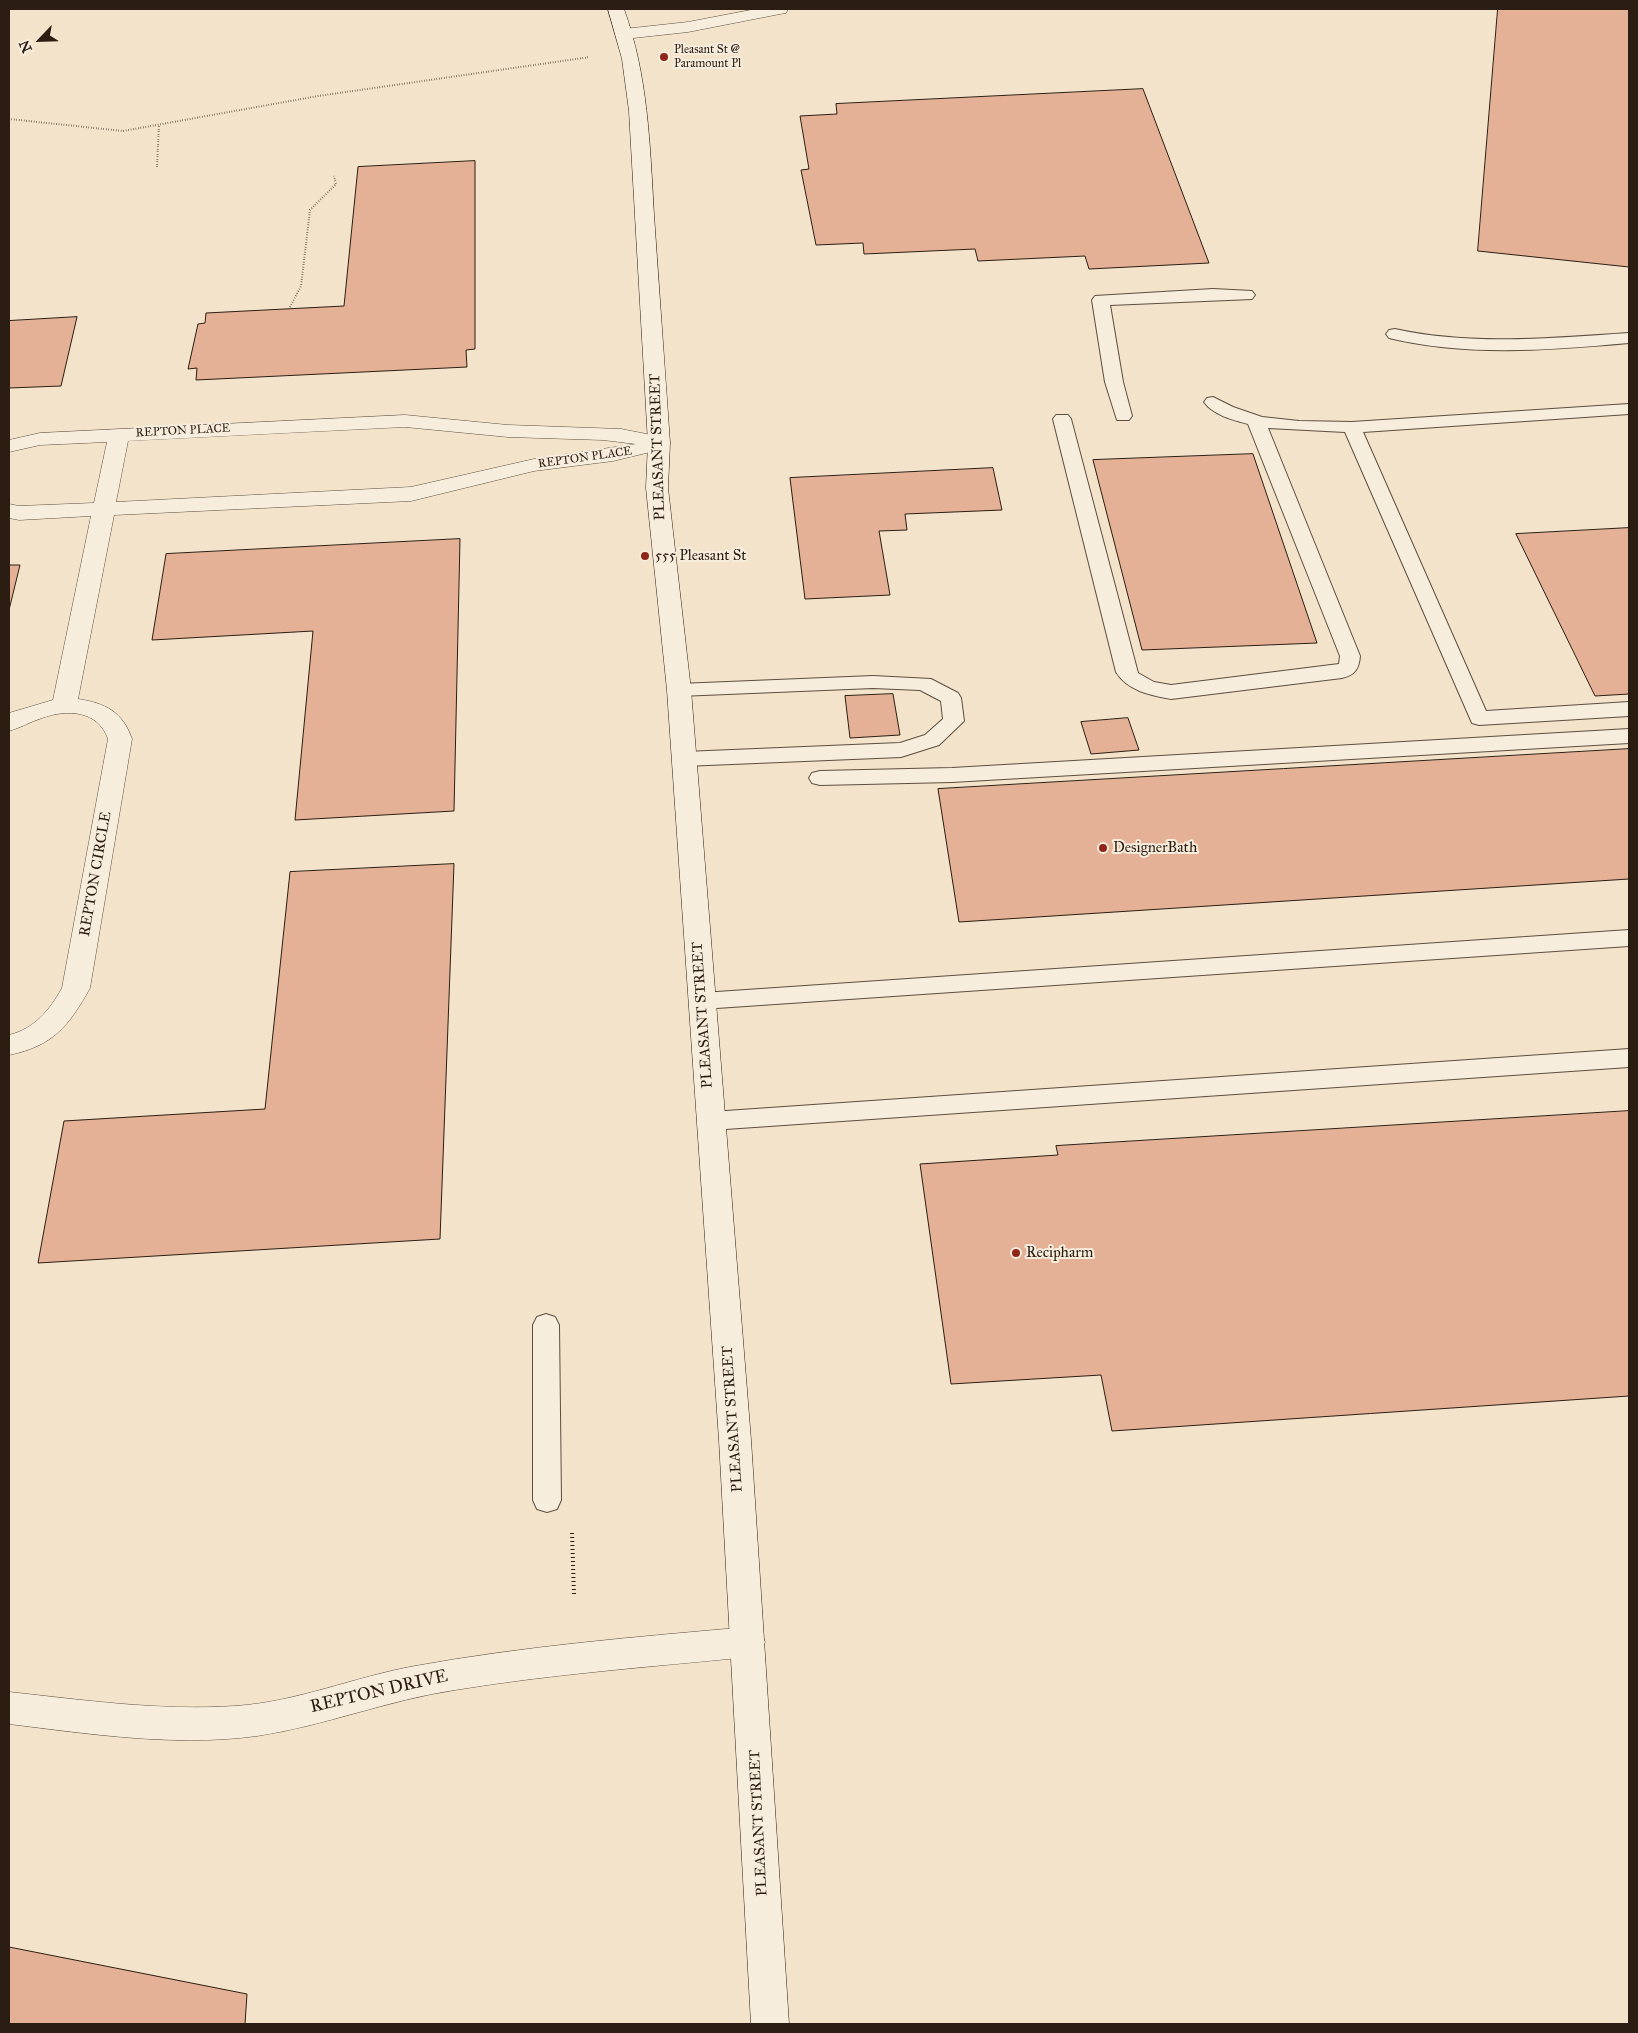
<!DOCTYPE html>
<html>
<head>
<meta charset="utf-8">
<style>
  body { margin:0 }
  #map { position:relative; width:1638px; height:2033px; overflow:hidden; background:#f2e3ca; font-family:"IM FELL Great Primer",serif }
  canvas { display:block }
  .frame { position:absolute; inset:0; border:10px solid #2b1d11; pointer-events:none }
  .north { position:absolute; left:15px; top:15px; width:50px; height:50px; -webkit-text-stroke:4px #f7eddd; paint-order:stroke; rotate:246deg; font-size:14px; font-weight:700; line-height:20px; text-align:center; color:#2b1d11 }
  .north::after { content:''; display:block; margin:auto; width:18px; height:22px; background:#2b1d11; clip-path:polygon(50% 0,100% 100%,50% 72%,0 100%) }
</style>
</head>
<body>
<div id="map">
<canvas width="1638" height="2033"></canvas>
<div class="frame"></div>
<div class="north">N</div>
</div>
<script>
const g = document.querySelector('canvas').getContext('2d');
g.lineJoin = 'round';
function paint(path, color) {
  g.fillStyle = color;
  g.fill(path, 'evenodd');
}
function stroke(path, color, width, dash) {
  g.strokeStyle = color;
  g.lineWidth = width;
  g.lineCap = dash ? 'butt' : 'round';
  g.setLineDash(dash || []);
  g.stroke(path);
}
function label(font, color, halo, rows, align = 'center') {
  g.font = font + ' "IM FELL Great Primer",serif';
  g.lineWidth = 4;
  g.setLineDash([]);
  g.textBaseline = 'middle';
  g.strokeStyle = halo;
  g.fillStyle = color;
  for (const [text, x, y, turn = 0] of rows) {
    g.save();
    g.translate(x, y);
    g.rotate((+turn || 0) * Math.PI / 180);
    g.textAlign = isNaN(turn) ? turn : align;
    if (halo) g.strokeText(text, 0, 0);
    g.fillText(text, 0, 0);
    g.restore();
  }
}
const building = new Path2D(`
  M1498,9H1629V267L1478,251Z
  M1143,89L1209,263L1089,269L1085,256L978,261L975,249L864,254L863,243L816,245L801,170L809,169L800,116L837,114L836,104Z
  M475,161V349L466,350L467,367L196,380L197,368L188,369L198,324L205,323L206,313L344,306L358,167Z
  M77,317L61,386L9,388V321Z
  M1253,454L1317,643L1142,650L1093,460Z
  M993,468L1002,510L905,514L907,530L879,531L890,595L805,599L790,478Z
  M1629,528V694L1595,696L1516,534Z
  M460,539L454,811L295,820L313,631L152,640L166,554Z
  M9,565H20L9,610Z
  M893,694L900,735L850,738L845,696Z
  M1128,718L1139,750L1091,754L1081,722Z
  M1629,749V879L959,922L938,789Z
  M454,864L440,1239L38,1263L64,1121L265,1109L290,872Z
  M1629,1111V1396L1112,1431L1101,1375L951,1384L920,1164L1058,1155L1056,1146Z
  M9,1947L247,1994L245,2024H9Z`);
const pathFar1 = new Path2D(`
  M9,119L123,131L318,96L590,57
  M157,167L159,125
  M290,307L301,286L310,210L336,184L334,176`);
const path = new Path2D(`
  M572,1533L574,1595`);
const lane = new Path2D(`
  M1213,289L1252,291L1255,295L1252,299L1110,305L1123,382L1132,416L1129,420H1117L1105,382L1092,300L1095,296Z
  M1395,329C1473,346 1550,338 1629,333V343C1549,350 1468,357 1389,338L1386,334L1389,330Z
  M1213,397L1233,407L1262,417L1299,421L1352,422L1629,404V414L1363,432L1486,711L1629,702V716L1479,725L1472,723L1345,432L1268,428L1360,656C1359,669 1355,675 1342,678L1171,699C1150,695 1128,691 1116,672L1053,419L1056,415H1068L1071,419L1138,673L1154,682L1171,685L1339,664L1340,656L1248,424C1233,420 1213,415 1204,402L1207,398Z
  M873,676L931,679L958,693L961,698L964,721L939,745L901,757L684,766L676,764L673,759L676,754L684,752L900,743L925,735L943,719L941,701L920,690L873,688L679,696L672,695L669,690L672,685L679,684Z
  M1629,729V743L952,782L820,785L812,783L809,778L812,773L820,771L952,768Z
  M1629,930V946L702,1009L694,1007L690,1001L694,995L702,993Z
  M1629,1049V1067L711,1130L702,1128L699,1121L702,1114L711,1112Z
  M546,1314L555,1317L559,1325L561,1500L557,1509L547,1512L537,1509L533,1500V1325L537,1317Z`);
const street = new Path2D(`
  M756,9H788L786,13L780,14L688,32L624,39L618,38L616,34L618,30L624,29L688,22Z
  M405,415L508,425L621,429L667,438L670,443L667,448L613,461L534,471L411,501L114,515L78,699C105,703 123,712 132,739L90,988C69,1026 53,1046 9,1055V1035C34,1029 50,1010 62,988L108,739C98,710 67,709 42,718C30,722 20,728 9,731V713L53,700L91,516L19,520L9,518V504L19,506L94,503L107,442L40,445L9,452V440L40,433ZM405,427L508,437L603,440L636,444L534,459L411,487L116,502L128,441Z
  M748,1627L760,1631L765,1642L760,1653L748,1657C650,1667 552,1674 455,1690C388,1700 324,1726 257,1736C176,1747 90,1734 9,1724V1692C84,1700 159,1711 235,1706C297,1702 354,1677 415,1666C525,1646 636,1637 748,1627Z`);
const secondary = new Path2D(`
  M608,9H624C648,75 650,145 654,215C659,291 665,367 670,443L668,488L691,690L751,1440L789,2024H751L719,1440L667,690L646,488L648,443L629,111L622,59Z`);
const markers = [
  [664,57,5,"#8f2418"],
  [645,556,5,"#8f2418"],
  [1103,848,5,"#8f2418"],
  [1016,1253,5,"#8f2418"]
];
const farPoinames = [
  ["Pleasant St @",674,50],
  ["Paramount Pl",674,64]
];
const farStreetnames = [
  ["REPTON PLACE",183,431,-3],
  ["REPTON PLACE",585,458,-8]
];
const streetNames = [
  ["PLEASANT STREET",658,447,-92],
  ["REPTON CIRCLE",96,874,-80],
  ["PLEASANT STREET",703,1015,-94],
  ["PLEASANT STREET",733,1419,-94],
  ["PLEASANT STREET",759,1823,-93]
];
const poiNames = [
  ["555 Pleasant St",655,556],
  ["DesignerBath",1113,848],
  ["Recipharm",1026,1253]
];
const nearStreetnames = [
  ["REPTON DRIVE",379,1692,-13]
];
paint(building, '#e4b197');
stroke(building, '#2b1d11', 1);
stroke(lane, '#5d4e3f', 2);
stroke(street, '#5d4e3f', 1);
stroke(secondary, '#2b1d11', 1);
stroke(pathFar1, '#2b1d11', 2, [0.5, 2]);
stroke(path, '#2b1d11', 4, [1, 3]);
paint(lane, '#f7eddd');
paint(street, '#f7eddd');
paint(secondary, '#f7eddd');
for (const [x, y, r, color] of markers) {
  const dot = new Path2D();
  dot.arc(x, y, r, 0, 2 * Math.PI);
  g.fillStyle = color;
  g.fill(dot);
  stroke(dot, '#f7eddd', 2);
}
label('12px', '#2b1d11', '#f7eddd', farPoinames, 'left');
label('12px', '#2b1d11', '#f7eddd', farStreetnames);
label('15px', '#2b1d11', '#f7eddd', streetNames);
label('15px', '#2b1d11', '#f7eddd', poiNames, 'left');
label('18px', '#2b1d11', '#f7eddd', nearStreetnames);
</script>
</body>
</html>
